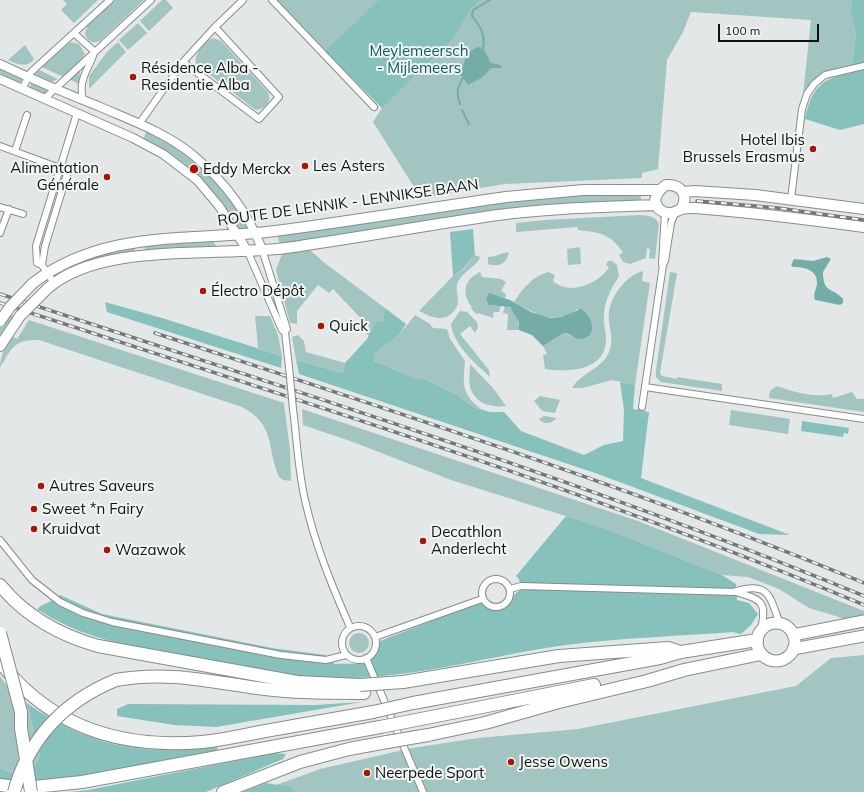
<!DOCTYPE html>
<html>
<head>
<meta charset="utf-8">
<style>
  body { margin:0 }
  #map { position:relative; width:864px; height:792px; overflow:hidden; background:#e3e7e7; font-family:Mulish,sans-serif }
  canvas { display:block }
  .scale { position:absolute; left:718px; top:24px; width:101px; height:18px; box-sizing:border-box; border:2px solid #111313; border-top:0; padding-left:5px; font-size:12px; line-height:14px; white-space:nowrap; color:#111313; -webkit-text-stroke:3px #f0f5f4; paint-order:stroke }
</style>
</head>
<body>
<div id="map">
<canvas width="864" height="792"></canvas>
<div class="scale">100 m</div>
</div>
<script>
const g = document.querySelector('canvas').getContext('2d');
g.lineJoin = 'round';
function paint(path, color) {
  g.fillStyle = color;
  g.fill(path, 'evenodd');
}
function stroke(path, color, width, dash) {
  g.strokeStyle = color;
  g.lineWidth = width;
  g.lineCap = dash ? 'butt' : 'round';
  g.setLineDash(dash || []);
  g.stroke(path);
}
function label(font, color, halo, rows, align = 'center') {
  g.font = font + ' Mulish,sans-serif';
  g.lineWidth = 4;
  g.setLineDash([]);
  g.textBaseline = 'middle';
  g.strokeStyle = halo;
  g.fillStyle = color;
  for (const [text, x, y, turn = 0] of rows) {
    g.save();
    g.translate(x, y);
    g.rotate((+turn || 0) * Math.PI / 180);
    g.textAlign = isNaN(turn) ? turn : align;
    if (halo) g.strokeText(text, 0, 0);
    g.fillText(text, 0, 0);
    g.restore();
  }
}
const green = new Path2D(`
  M63,0H98L74,23L61,10L67,4Z
  M115,0H144L100,41C93,44 87,41 85,34L87,26Z
  M162,0H166L173,8L149,31L140,21Z
  M276,0H852L850,12L856,34L852,65C829,69 817,75 803,95L811,20L691,12L683,32L667,60L658,169L642,173V178L505,184L421,198L373,122L382,108Z
  M138,23L147,33L128,50L119,40Z
  M213,38L221,41L267,91C273,99 266,109 256,110L253,108L196,64C193,55 205,41 213,38Z
  M70,42L79,44L85,54L81,60L65,75L63,77L42,67Z
  M118,42L126,52L89,89V76L107,52Z
  M25,45L34,59C27,69 17,64 8,60Z
  M0,66L23,78L20,84L0,77Z
  M80,69L79,84L69,79Z
  M39,70L58,79L52,82L35,74Z
  M32,81L47,88L44,96L29,89Z
  M147,130L185,153L212,176L241,213L228,214L216,198L143,140Z
  M641,192V204L600,205L280,245L277,234L493,202L554,196Z
  M639,215C648,216 655,215 659,224L655,259L649,258L650,249L647,248L646,258L630,264L623,262L619,255L623,252C609,233 601,233 578,230L577,227L516,232V223L546,220Z
  M233,220H245L249,229L239,230Z
  M213,240L217,248L145,251V245Z
  M135,247V252L55,278L53,276L79,259Z
  M580,247L581,264L568,265L567,249Z
  M310,250L326,264L385,308L382,324L377,320L369,336L366,333L370,328L333,289L329,293L318,285L297,311V324L290,323L276,270L282,254Z
  M509,252C507,263 499,268 488,264V257C496,257 500,253 509,252Z
  M475,255L480,257L479,260C473,268 462,273 458,282C455,288 458,295 458,301C458,305 456,309 453,312C443,323 431,317 419,311L453,276L464,269Z
  M608,261H612L617,265L619,276C612,287 605,300 604,313C603,322 606,331 606,340C605,372 567,372 545,369L543,355L547,354L543,346L564,333L575,337L578,309C553,326 537,314 514,302C522,289 533,276 548,272L555,275L553,281C569,296 599,284 609,267L606,265Z
  M643,271L642,281L650,283L635,385L612,380L583,388H572C582,372 602,369 609,352C615,338 607,325 609,312C612,294 626,276 643,271Z
  M480,272L482,277L501,279L506,282L501,291L506,294L505,298L497,296L492,306L501,305L499,312H494L493,318L478,313L476,314L471,308L472,307C461,294 464,279 480,272Z
  M670,272L677,273L660,373L662,376L677,379V377L722,384V391L661,382L656,377V370Z
  M505,305C515,309 520,319 519,330H507L508,314L503,313Z
  M460,311L467,312L477,322L478,328L475,333L470,326L460,334L489,370L490,377C475,363 454,346 451,324Z
  M7,314L16,317L0,342V324Z
  M415,315L430,324L433,328L447,329L450,339L465,361C463,383 461,394 481,409L473,407L459,396L421,377L417,379L374,361V354L399,335Z
  M255,316H270L278,335L282,356L258,348Z
  M29,320L284,403L290,451L291,481L283,480L279,477C266,446 276,425 242,407L39,340C14,339 11,349 0,368C0,355 5,348 13,337L17,339Z
  M298,335L304,341L306,352L345,363L343,373L296,360L292,337Z
  M470,364L494,389L506,406C492,408 477,404 471,390C468,383 470,372 470,364Z
  M777,386C795,392 813,398 832,394L833,398L852,392L857,399H864V412L769,398L770,391Z
  M540,396L560,400L555,413L542,411L534,401Z
  M302,409L638,521L864,611V627L836,616L809,608L779,589L748,577L722,575L607,529L451,480L353,442L303,425Z
  M731,410L790,419L788,434L729,425Z
  M544,416L557,418C552,423 545,426 539,419Z
  M349 643a10 10 0 1 1 20 0a10 10 0 1 1-20 0Z
  M864,655V792H257L320,769L412,748L478,738L578,729L796,686L831,658Z
  M0,676L14,696L27,703L40,756L29,780L0,768Z`);
const forest = new Path2D(`
  M379,0H480L471,8L454,37L382,108L325,51Z
  M852,0H864V124L840,130L805,119C811,89 821,78 851,73L856,34L850,12Z
  M473,229L475,255L463,269L453,276L450,232Z
  M105,302L162,318L282,356L281,368L107,312Z
  M385,308L406,324L399,335L374,354V361L417,379L421,377L459,396L473,407L490,412H504L521,431L584,455L604,445L623,441L624,410L620,382L635,385L633,409L649,412L641,478L790,535L759,534L598,474L299,374L296,360L343,373L345,363L367,339L377,320L382,323Z
  M802,421L849,428L848,434L844,433L843,437L801,431Z
  M566,516L607,529L722,575L736,584L737,600L749,603L758,614L751,625L741,634L733,632C678,636 622,638 566,645C494,655 424,676 351,678C294,680 237,665 181,655C129,646 82,639 37,609C44,603 52,602 60,595L102,614L272,648L325,655L335,664C357,663 374,668 380,641L480,602C509,623 505,597 521,590L519,579L516,576Z
  M362,702L216,727L174,725L117,716V709L128,704L315,705Z
  M27,703C88,747 143,756 217,747L218,750L47,782L27,784L0,780V768L28,780L40,756Z
  M275,753L286,754L283,759L206,792H68L88,790Z
  M266,783L291,787L296,792H242Z`);
const water = new Path2D(`
  M479,47L483,48L491,63L500,65L502,68H492L481,78L468,85L461,75C463,64 466,50 479,47Z
  M827,257L831,259L823,272C823,294 833,287 843,299V303L840,305L815,300C813,293 816,290 817,284C818,269 803,267 793,267L791,265L794,259L813,261Z
  M489,293L510,300L531,312L551,318L561,317L581,309C593,316 598,336 582,339C575,340 571,333 564,333L543,346L532,335L519,330V322L510,307L489,305L486,299Z`);
const stream = new Path2D(`
  M483,48C486,35 480,26 472,16L473,10L490,0
  M460,104C456,94 457,87 463,78
  M462,110L469,124`);
const minor = new Path2D(`
  M272,0L374,107
  M75,34L95,52
  M183,62L259,119L279,97L215,27
  M22,89L31,72L110,0
  M44,99L151,0
  M83,100C78,79 88,71 94,53
  M139,124L183,62L215,27L243,0
  M0,146L68,171L45,246L42,265
  M15,151L27,115
  M791,199L802,109L807,94L814,84L825,75L864,66
  M0,207L23,214
  M0,233L9,209
  M262,249L287,329L285,332L289,367
  M247,250L282,330L285,332
  M662,264L665,212
  M54,283L42,265L37,263L36,246L77,113
  M645,387L864,419
  M642,407L663,265L665,261L671,223L675,213
  M293,409C297,440 298,470 305,500C315,545 332,586 350,627
  M0,540L32,580L60,602L83,613L112,622L281,655L326,660L346,655
  M482 593a14 14 0 1 1 28 0a14 14 0 1 1-28 0Z
  M510,589L521,586L736,592C762,600 767,601 761,630
  M736,591C770,581 770,598 780,624
  M342 643a17 17 0 1 1 34 0a17 17 0 1 1-34 0Z
  M375,637L482,599
  M366,658L423,792`);
const tertiary = new Path2D(`
  M0,64C32,79 65,93 98,106C130,120 165,132 193,155C223,180 248,213 262,249
  M0,79L133,138L163,154L197,180L219,206L247,250`);
const primary = new Path2D(`
  M683,192L695,191L755,195L864,209
  M681,209C689,196 682,184 666,185C657,191 649,204 662,211C671,216 675,211 682,209C690,207 699,208 706,209C759,213 812,220 864,227
  M33,283C106,228 189,242 275,231C352,221 429,208 506,197L583,190H659
  M47,289C100,241 218,257 286,248C357,238 427,225 498,215C551,208 604,207 657,205
  M0,346L8,334`);
const trunk = new Path2D(`
  M757 642a19 19 0 1 1 38 0a19 19 0 1 1-38 0Z
  M793,635L864,621
  M793,649L864,636`);
const motorway = new Path2D(`
  M0,585C26,617 59,635 98,646L297,682L360,685
  M0,662C51,728 121,749 202,742C225,740 248,734 271,730C305,724 339,718 373,712
  M116,680C168,671 206,681 257,688C292,693 328,693 364,693
  M403,682L559,656L668,648L680,652
  M413,703L660,658L681,652L757,640
  M421,719L594,685
  M21,728V712
  M428,735L485,723L559,702L647,681L684,670L761,654
  M0,785L24,788L82,782L380,727
  M223,792L300,762L349,749L387,742`);
const rail = new Path2D(`
  M697,201L778,208L864,220
  M0,294C290,390 582,479 864,596
  M0,303C290,398 582,487 864,605
  M155,333C393,411 632,487 864,583`);
const minorBridge = new Path2D(`
  M289,367L293,409`);
const primaryBridge = new Path2D(`
  M0,321L10,307L33,283
  M8,334L20,316L47,289`);
const motorwayBridge = new Path2D(`
  M0,633L21,712
  M360,685L403,682
  M373,712L413,703
  M380,727L421,719
  M21,728L31,792
  M387,742L428,735
  M14,792C29,738 65,701 116,680`);
const markers = [
  [133,77,4,"#a71504"],
  [813,149,4,"#a71504"],
  [305,166,4,"#a71504"],
  [194,169,5,"#a71504"],
  [107,177,4,"#a71504"],
  [203,291,4,"#a71504"],
  [321,326,4,"#a71504"],
  [41,486,4,"#a71504"],
  [34,509,4,"#a71504"],
  [34,529,4,"#a71504"],
  [423,541,4,"#a71504"],
  [107,550,4,"#a71504"],
  [511,762,4,"#a71504"],
  [367,773,4,"#a71504"]
];
const parkNames = [
  ["Meylemeersch",419,51],
  ["- Mijlemeers",419,68]
];
const poiNames = [
  ["Résidence Alba -",141,68],
  ["Residentie Alba",141,85],
  ["Hotel Ibis",805,140,"right"],
  ["Brussels Erasmus",805,157,"right"],
  ["Les Asters",313,166],
  ["Alimentation",99,168,"right"],
  ["Générale",99,185,"right"],
  ["Eddy Merckx",203,169],
  ["Électro Dépôt",211,291],
  ["Quick",329,326],
  ["Autres Saveurs",49,486],
  ["Sweet *n Fairy",42,509],
  ["Kruidvat",42,529],
  ["Decathlon",431,532],
  ["Anderlecht",431,549],
  ["Wazawok",115,550],
  ["Jesse Owens",519,762],
  ["Neerpede Sport",375,773]
];
const streetNames = [
  ["ROUTE DE LENNIK - LENNIKSE BAAN",348,203,-8]
];
paint(green, '#a3c5c1');
paint(forest, '#87c1bb');
paint(water, '#74ada7');
stroke(stream, '#74ada7', 2);
stroke(minor, '#888c8c', 8);
stroke(tertiary, '#888c8c', 10);
stroke(primary, '#888c8c', 12);
stroke(trunk, '#888c8c', 13);
stroke(motorway, '#888c8c', 14);
stroke(minor, '#fff', 6);
stroke(tertiary, '#fff', 8);
stroke(primary, '#fff', 10);
stroke(trunk, '#fff', 11);
stroke(motorway, '#fff', 12);
stroke(rail, '#747777', 3.5);
stroke(rail, '#f0f5f4', 2, [6]);
stroke(minorBridge, '#888c8c', 8, []);
stroke(primaryBridge, '#888c8c', 12, []);
stroke(motorwayBridge, '#888c8c', 14, []);
stroke(minorBridge, '#fff', 6);
stroke(primaryBridge, '#fff', 10);
stroke(motorwayBridge, '#fff', 12);
for (const [x, y, r, color] of markers) {
  const dot = new Path2D();
  dot.arc(x, y, r, 0, 2 * Math.PI);
  g.fillStyle = color;
  g.fill(dot);
  stroke(dot, '#f0f5f4', 1.5);
}
label('15px', '#0c5e59', '#f0f5f4', parkNames);
label('15px', '#111313', '#f0f5f4', poiNames, 'left');
label('15px', '#111313', '#f0f5f4', streetNames);
</script>
</body>
</html>
